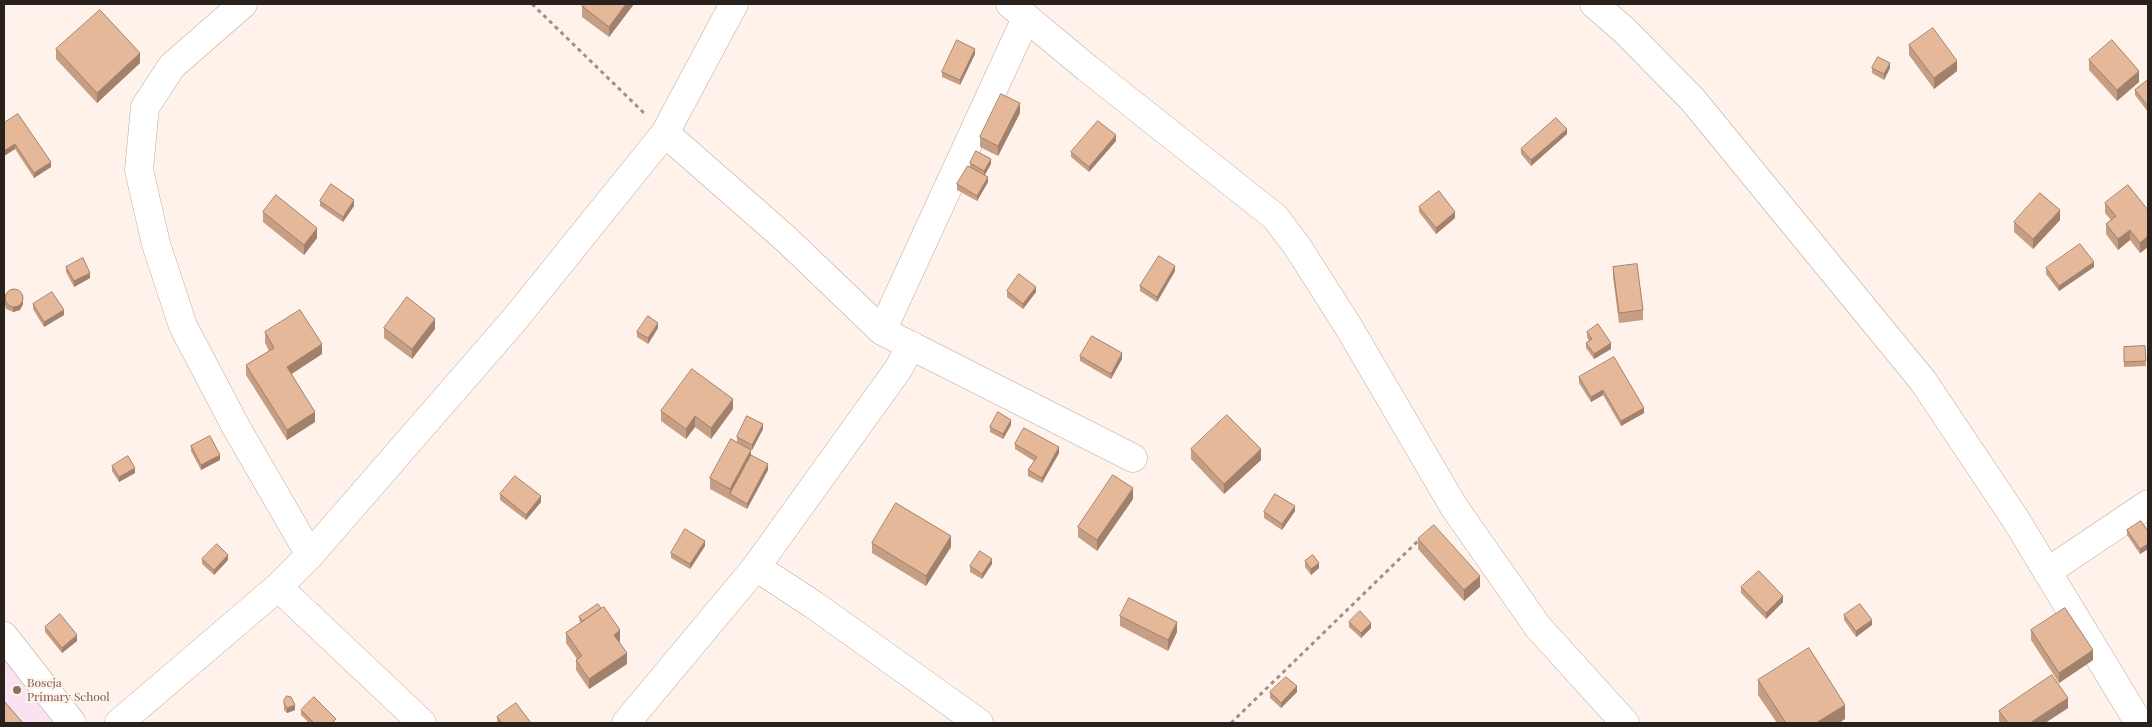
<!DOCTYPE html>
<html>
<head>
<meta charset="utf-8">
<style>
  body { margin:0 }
  #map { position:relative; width:2152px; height:727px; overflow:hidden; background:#fef2ea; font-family:"Playfair Display",serif }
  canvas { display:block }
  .frame { position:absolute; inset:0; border:5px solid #28211c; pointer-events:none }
</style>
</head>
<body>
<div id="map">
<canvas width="2152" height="727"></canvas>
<div class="frame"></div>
</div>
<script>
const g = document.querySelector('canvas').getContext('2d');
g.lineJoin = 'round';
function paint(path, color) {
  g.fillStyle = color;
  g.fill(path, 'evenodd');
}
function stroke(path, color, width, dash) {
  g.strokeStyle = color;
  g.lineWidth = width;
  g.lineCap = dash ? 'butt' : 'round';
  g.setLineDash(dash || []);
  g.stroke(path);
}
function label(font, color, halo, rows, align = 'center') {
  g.font = font + ' "Playfair Display",serif';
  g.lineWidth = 4;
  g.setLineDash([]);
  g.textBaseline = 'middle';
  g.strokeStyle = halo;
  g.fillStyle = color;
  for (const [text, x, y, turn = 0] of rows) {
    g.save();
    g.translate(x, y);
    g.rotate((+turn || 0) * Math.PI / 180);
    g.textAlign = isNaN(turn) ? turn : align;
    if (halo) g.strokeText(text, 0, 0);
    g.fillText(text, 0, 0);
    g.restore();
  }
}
const education = new Path2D(`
  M4,657L57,723H4Z`);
const path = new Path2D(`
  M532,4L644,113
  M1231,723L1421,538`);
const minor = new Path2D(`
  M243,4L172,66L145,107L139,170L156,244L183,326L236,427L310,555
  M1010,4L1087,68L1275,217L1297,246L1348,326L1454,507L1538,627L1625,723
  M1594,4L1624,30L1692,99L1923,381L2016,520L2139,723
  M665,133L786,239L882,331L1133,458
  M882,331L1026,18
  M911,345L899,368L756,567L814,605L979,723
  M2047,572L2148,504
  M278,587L422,723
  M4,636L72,723
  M119,723L278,587L310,555L515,319L665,133L734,4
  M626,723L756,567`);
const wall = new Path2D(`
  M634,4L609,37L582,17V6Z
  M1909,45L1957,71L1934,89L1909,55Z
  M56,49L140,63L97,103L56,59Z
  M975,54L960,85L942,77V72Z
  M2089,60L2139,82L2117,101L2089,70Z
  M1872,68H1890L1884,80L1872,73Z
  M2148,80V112L2135,95V90Z
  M1020,113L998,156L980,147V137Z
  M4,123L51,167L34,178L15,149L4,156Z
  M1567,134L1531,166L1521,154V149Z
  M1116,141L1089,172L1071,157V152Z
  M970,163L991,164L985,175L988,182L977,201L957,190V184L970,167Z
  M320,201L354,206L343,222L320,206Z
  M2105,203L2148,210V247L2140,253L2130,240L2118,250L2106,234V224L2111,220L2105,213Z
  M1419,207L1455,218L1436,234L1419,212Z
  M263,212L317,238L304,255L263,222Z
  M2060,220L2033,249L2014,232V222Z
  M66,267L90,278L74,287L66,272Z
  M1613,267L1643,310V320L1619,323L1613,277Z
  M2094,267L2059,291L2046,274V268Z
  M1175,271L1157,302L1140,291V286Z
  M1007,291L1036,292L1023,309L1007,297Z
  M4,297L23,304L20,310L13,312L6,309L4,302Z
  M33,304L64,315L44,327L33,309Z
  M384,328L435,329L412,359L384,338Z
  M658,328L648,344L637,337V332Z
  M265,332L322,354L291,374L315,422L287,440L246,375V365L269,351L265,343Z
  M1587,332L1611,349L1594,359L1586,348V343L1589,341L1587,337Z
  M2145,346L2146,366L2124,367V347Z
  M1080,356L1122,359L1111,379L1080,361Z
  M1579,377L1644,413L1621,426L1603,395L1591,402L1579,383Z
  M733,409L711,439L695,427L686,439L661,421V411Z
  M1011,425L1003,439L990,432V427Z
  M763,429L752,450H751V455L768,470L747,509L710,489V478L737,442V437Z
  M1015,444L1059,453L1042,483L1028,476V470L1034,461L1015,449Z
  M191,446L220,460L201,470L191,451Z
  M1191,449L1261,460L1224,494L1191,459Z
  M112,466L135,473L119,482L112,471Z
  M500,494L541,502L526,520L500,500Z
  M1133,499L1097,551L1078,537V527Z
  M1295,511L1282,530L1264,518V512Z
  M2127,530L2148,531V549L2140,554L2127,535Z
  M1418,539L1480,587L1464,601L1418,549Z
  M872,543L951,547L926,586L872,553Z
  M705,546L690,569L671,558V553Z
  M202,559L228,560L214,575L202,564Z
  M1305,561L1319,568L1311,575L1305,567Z
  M992,564L982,579L970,572V566Z
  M1741,587L1783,602L1766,619L1741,593Z
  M1844,615L1872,625L1856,637L1844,620Z
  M1120,616L1177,632L1168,651L1120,626Z
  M579,617L620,641L619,642L627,664L589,689L576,670V660L577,659L566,643V633L580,623Z
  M1349,622L1371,628L1361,638L1349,627Z
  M45,627L77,641L62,653L45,632Z
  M2031,630L2093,660L2059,683L2031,640Z
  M1758,680L1845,719L1839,723H1777L1758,695Z
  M1270,692H1297L1281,708L1270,698Z
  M284,700L295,710L287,713L284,710Z
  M2068,708L2045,723H2001L1999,721V711Z
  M301,710L336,723H309L301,715Z
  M497,717L531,723H497Z`);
const shadedWall = new Path2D(`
  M626,4H634L609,37V27Z
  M975,49V54L960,85V80Z
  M140,53V63L97,103V93Z
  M1957,61V71L1934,89V78Z
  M1890,63V68L1884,80V74Z
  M2139,71V82L2117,101V90Z
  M1020,103V113L998,156V146Z
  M1567,129V134L1531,166V160Z
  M1116,135V141L1089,172V167Z
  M15,144V149L4,156V151Z
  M991,159V164L984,176V171Z
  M51,162V167L34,178V173Z
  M988,177V182L977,201V196Z
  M354,200V206L343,222V217Z
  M2060,210V220L2033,249V239Z
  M1455,212V218L1436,234V228Z
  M317,228V238L304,255V245Z
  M2130,230V240L2118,250V239Z
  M2148,236V247L2140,253V243Z
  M2094,262V267L2059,291V286Z
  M1175,266V271L1157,302V297Z
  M90,273V278L74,287V281Z
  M1036,287V292L1023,309V304Z
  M23,299V304L20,310L13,312V307Z
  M64,310V315L44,327V322Z
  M435,319V329L412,359V349Z
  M658,323V328L648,344V338Z
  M1611,343V349L1594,359V354Z
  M322,344V354L287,377V367Z
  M1122,353V359L1111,379V374Z
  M1603,390V395L1591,402V397Z
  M733,399V409L711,439V428Z
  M1644,408V413L1621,426V421Z
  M315,412V422L287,440V430Z
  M695,416V427L686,439V429Z
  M1011,420V425L1003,439V434Z
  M763,424V429L752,450V445Z
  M1059,447V453L1042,483V478Z
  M1261,449V460L1224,494V484Z
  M751,450V460L730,494V489Z
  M220,455V460L201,470V465Z
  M768,464V470L747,509V504Z
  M135,468V473L119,482V477Z
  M1133,488V499L1097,551V540Z
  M541,496V502L526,520V515Z
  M1295,506V511L1282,530V524Z
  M951,536V547L926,586V576Z
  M705,541V546L690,569V564Z
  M2148,544V549L2140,554V549Z
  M228,555V560L214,575V570Z
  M992,559V564L982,579V574Z
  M1319,563V568L1311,575V569Z
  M1480,576V587L1464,601V590Z
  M1783,596V602L1766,619V613Z
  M1872,620V625L1856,637V631Z
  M1177,622V632L1168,651V640Z
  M1371,623V628L1361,638V633Z
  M620,630V641L614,645V635Z
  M77,635V641L62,653V648Z
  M2093,650V660L2059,683V673Z
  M627,653V664L589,689V679Z
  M1297,686V692L1281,708V703Z
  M2068,698V708L2045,723H2030Z
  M295,705V710L287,713V708Z
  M1845,705V719L1839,723H1816Z`);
const building = new Path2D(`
  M584,4H626L609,27L582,6Z
  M100,10L140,53L97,93L56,49Z
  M1933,28L1957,61L1934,78L1909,45Z
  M957,40L975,49L960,80L942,72Z
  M2112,40L2139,71L2117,90L2089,60Z
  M1878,57L1890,63L1884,74L1872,68Z
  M2148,80V106L2135,90Z
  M1001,94L1020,103L998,146L980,137Z
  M18,114L51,162L34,173L15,144L4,151V123Z
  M1556,118L1567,129L1531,160L1521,149Z
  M1098,121L1116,135L1089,167L1071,152Z
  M976,151L991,159L984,171L970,163Z
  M968,166L988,177L977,196L957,184Z
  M331,184L354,200L343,217L320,201Z
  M2128,185L2148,210V236L2140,243L2130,230L2118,239L2106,224L2116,216L2105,203Z
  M1439,191L1455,212L1436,228L1419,207Z
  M2040,193L2060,210L2033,239L2014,222Z
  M276,195L317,228L304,245L263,212Z
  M2080,244L2094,262L2059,286L2046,268Z
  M1159,256L1175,266L1157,297L1140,286Z
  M83,258L90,273L74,281L66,267Z
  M1637,264L1643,310L1619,313L1613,267Z
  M1019,274L1036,287L1023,304L1007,291Z
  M5 298a9 9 0 1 1 18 0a9 9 0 1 1-18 0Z
  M52,292L64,310L44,322L33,304Z
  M407,297L435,319L412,349L384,328Z
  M300,310L322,344L287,367L315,412L287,430L246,365L274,348L265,332Z
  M648,316L658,323L648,338L637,332Z
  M1598,324L1611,343L1594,354L1586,343L1592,339L1587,332Z
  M1092,336L1122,353L1111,374L1080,356Z
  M2145,346L2146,361L2124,362V347Z
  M1614,357L1644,408L1621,421L1603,390L1591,397L1579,377Z
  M692,369L733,399L711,428L695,416L686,429L661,411Z
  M998,412L1011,420L1003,434L990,427Z
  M1227,415L1261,449L1224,484L1191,449Z
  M747,416L763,424L752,445L737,437Z
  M1024,428L1059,447L1042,478L1028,470L1037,457L1015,444Z
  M210,436L220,455L201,465L191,446Z
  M731,439L751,450L730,489L710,478Z
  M751,455L768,464L747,504L730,494Z
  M128,456L135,468L119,477L112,466Z
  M1113,475L1133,488L1097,540L1078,527Z
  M515,476L541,496L526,515L500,494Z
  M1275,494L1295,506L1282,524L1264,512Z
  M896,503L951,536L926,576L872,543Z
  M2141,521L2148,531V544L2140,549L2127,530Z
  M1434,525L1480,576L1464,590L1418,539Z
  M685,529L705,541L690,564L671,553Z
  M217,544L228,555L214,570L202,559Z
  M980,551L992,559L982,574L970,566Z
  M1313,555L1319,563L1311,569L1305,561Z
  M1759,571L1783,596L1766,613L1741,587Z
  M1129,598L1177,622L1168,640L1120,616Z
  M598,604L601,608L583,621L579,617Z
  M1860,604L1872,620L1856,631L1844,615Z
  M604,607L620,630L614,635L627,653L589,679L576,660L582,656L566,633Z
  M2065,608L2093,650L2059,673L2031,630Z
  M1360,611L1371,623L1361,633L1349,622Z
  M60,614L77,635L62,648L45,627Z
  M1809,648L1845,705L1816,723H1786L1758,680Z
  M2052,675L2068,698L2030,723H2008L1999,711Z
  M1286,677L1297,686L1281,703L1270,692Z
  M287,696L291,697L295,705L287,708L284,704V700Z
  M314,697L336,719L332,723H314L301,710Z
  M4,701L23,723H4Z
  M516,703L531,723H502L497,717Z`);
const markers = [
  [17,690,5,"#8d6e63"]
];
const educationNames = [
  ["Boseja",27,683],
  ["Primary School",27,697]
];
paint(education, '#fae3f1');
stroke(minor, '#bdaa9d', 29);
stroke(path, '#9c928c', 3, [4, 4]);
stroke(minor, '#fff', 28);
paint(wall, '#c69e84');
paint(shadedWall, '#a1816c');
paint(building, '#e6b89a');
stroke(building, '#a1816c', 1);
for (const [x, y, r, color] of markers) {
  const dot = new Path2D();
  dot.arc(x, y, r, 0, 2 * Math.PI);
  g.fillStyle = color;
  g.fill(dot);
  stroke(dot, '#fef2ea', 2);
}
label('12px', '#785e54', '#fef2ea', educationNames, 'left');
</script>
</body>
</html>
